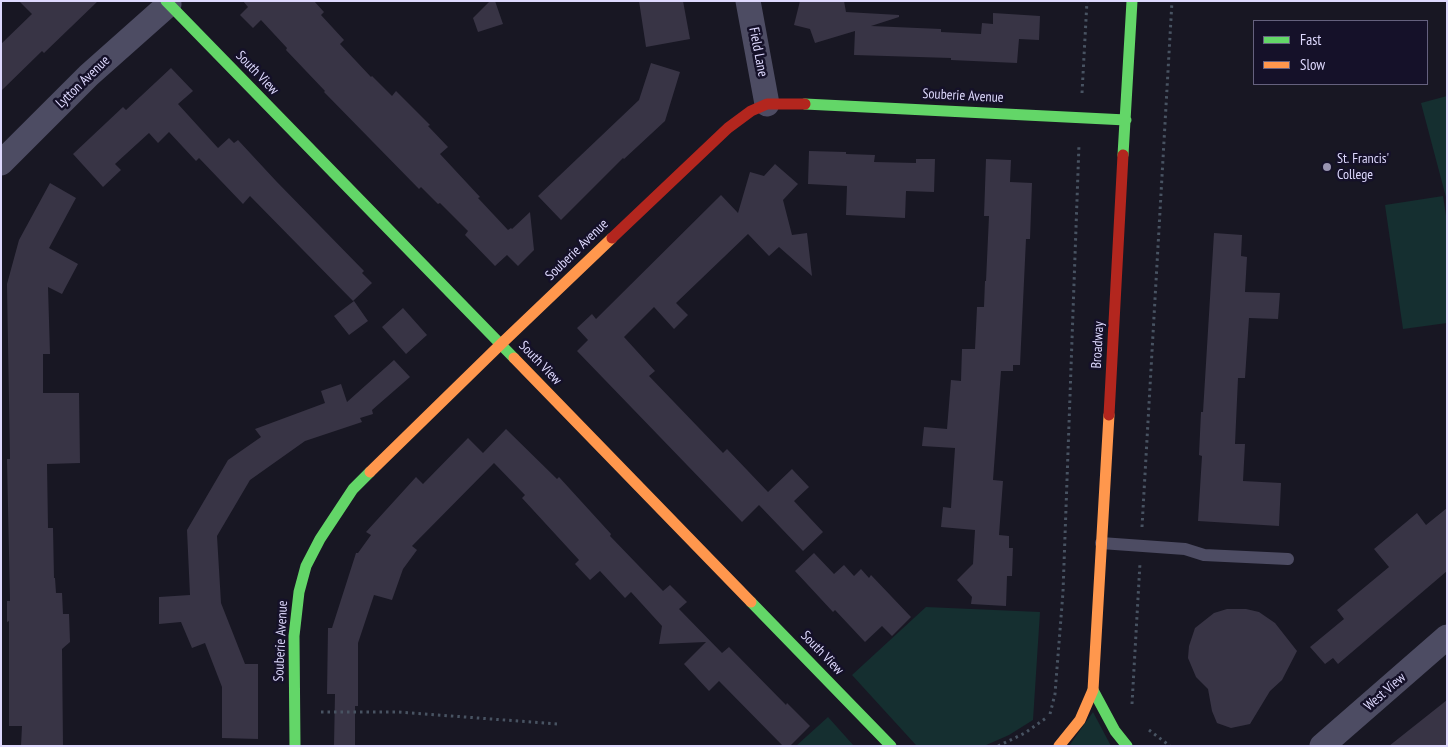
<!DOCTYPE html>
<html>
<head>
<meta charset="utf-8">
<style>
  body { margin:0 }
  #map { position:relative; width:1448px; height:747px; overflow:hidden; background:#181723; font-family:"PT Sans Narrow",sans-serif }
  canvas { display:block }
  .frame { position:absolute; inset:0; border:2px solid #ded9fe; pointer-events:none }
  .legend { position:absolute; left:1253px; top:20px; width:175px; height:65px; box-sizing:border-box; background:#151129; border:1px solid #65617e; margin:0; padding:6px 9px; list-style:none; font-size:15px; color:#ded9fe }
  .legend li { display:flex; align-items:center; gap:10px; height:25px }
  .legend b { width:25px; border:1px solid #65617e }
</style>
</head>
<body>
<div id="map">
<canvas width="1448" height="747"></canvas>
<div class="frame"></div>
<ul class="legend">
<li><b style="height:6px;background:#63d668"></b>Fast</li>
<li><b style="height:6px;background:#ff974d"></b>Slow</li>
</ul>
</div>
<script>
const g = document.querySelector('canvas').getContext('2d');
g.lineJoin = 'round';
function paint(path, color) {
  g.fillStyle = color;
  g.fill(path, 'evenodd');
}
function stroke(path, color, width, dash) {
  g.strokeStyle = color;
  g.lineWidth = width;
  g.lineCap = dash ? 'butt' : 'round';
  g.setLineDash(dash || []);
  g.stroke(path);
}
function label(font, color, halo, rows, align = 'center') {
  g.font = font + ' "PT Sans Narrow",sans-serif';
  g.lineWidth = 5;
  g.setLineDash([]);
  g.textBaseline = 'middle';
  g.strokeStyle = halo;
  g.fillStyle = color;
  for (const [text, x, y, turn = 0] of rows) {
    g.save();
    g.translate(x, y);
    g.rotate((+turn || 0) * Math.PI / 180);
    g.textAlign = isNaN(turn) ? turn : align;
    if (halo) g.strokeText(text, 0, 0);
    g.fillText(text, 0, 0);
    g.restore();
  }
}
const green = new Path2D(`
  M1447,96V201L1421,103Z
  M1443,196L1447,222V323L1403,329L1385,205Z
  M926,607L1040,612L1033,720L1009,735L984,746H917L915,744L852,675Z
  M1093,712L1111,746H1069Z
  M828,717L854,746H796Z`);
const building = new Path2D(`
  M19,1H98L44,53L42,51L1,91V44L32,14Z
  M243,1H314L324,12L321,15L344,40L340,44L371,77L372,76L392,96L396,91L430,125L428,126L448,147L440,154L480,197L478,198L508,230L511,228L512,229L530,212L534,250L518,266L507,255L495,266L465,235L468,231L440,203L438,204L421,187L419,189L324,92L325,91L286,50L287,48L261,20L253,28L240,15L248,7Z
  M490,1H495L503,24L478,32L473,18Z
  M639,1H683L690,39L646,47Z
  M800,1H844L846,12L899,15V17L871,26L941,29V32L981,34L982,23L993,24V13L1040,16L1039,40L1019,39L1017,63L951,60V58L854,55L855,31L815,43L810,29L794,25Z
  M651,63L680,72L665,121L624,159L623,158L561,220L538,196L639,100Z
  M171,68L193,91L178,104L218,148L229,138L234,143L238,140L276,181L364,271L362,273L372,283L353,301L250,196L243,204L199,158L196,161L169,132L158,143L149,133L115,164L121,170L103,187L73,154L123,107L126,110Z
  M809,151L846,152V154L875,155L874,162L916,163V159H935L934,192L906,191L905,218L846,215L847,186L808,184Z
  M986,159L1011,160L1010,182L1032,183L1030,239H1026L1020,365H1013V371H1001L993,480L1003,481L999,535L1009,536V548H1013L1012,576H1007L1006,606L971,604L972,597L957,580L973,564L975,530L941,527L943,507L951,508L955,448L922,446L924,427L947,429L951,380L961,381L962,349H975L977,307H984L985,281H986L989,216H984Z
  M775,164L798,184L783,200L792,235L807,233L812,276L779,247L769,256L748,234L676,303L688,315L674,329L654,307L624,337L655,371L649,376L723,453L727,449L768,492L792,469L809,487L794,501L823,532L803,551L759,505L742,522L577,351L588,340L577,328L592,314L596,319L721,195L738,213L750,172L764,176Z
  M50,183L76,198L49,248L78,264L62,294L48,287L50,354H43V393H79L80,463L47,464L48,528H53L54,578H55L56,593H62L63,614H69L70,642L62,649L63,746H21L22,726H9V621L7,622V601H10L7,459H10L7,284L19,240Z
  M1214,233L1242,235L1241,256L1247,257L1245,292L1280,293L1278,319L1249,318L1245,378H1238L1235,444H1245L1243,481L1281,483L1279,526L1198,521L1202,456L1199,455L1201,412H1203Z
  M354,301L368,321L349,335L334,316Z
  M403,308L427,335L406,354L382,327Z
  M394,360L410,377L372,410L373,414L360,418L362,422L305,441L250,480L217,536L221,603L245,664H258V739L222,738V687L205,643L192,648L181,622L159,624V597L190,595L187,530L228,460L261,437L255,429L325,403L321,391L341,384L347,402Z
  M506,429L557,479L559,477L611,534L610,536L663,591L670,585L687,602L679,609L722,653L729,647L786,705L787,703L810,726L790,746H783L719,681L709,691L684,664L706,642L659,644L662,626L631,592L625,598L600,571L590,580L575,564L579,560L522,498L525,495L494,463L412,546L417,550L403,569L392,600L374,595L358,643V706H355V746H334L335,694H327L328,628H332L356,553H358L371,535L366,532L416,477L423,484L468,438L483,453Z
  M1447,508V571L1338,664L1333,658L1325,664L1310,647L1344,619L1337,610L1389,567L1374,549L1417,513L1426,525Z
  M814,553L834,574L844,565L854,576L861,569L869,578L871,575L911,617L892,636L882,626L865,642L835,610L833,612L795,571Z
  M1227,609H1246L1259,612L1275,623L1297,651L1282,680L1270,691L1250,724L1231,728L1217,723L1212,711L1208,689L1196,677L1188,658L1189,646L1195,628L1214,613Z
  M1447,700V746H1389Z`);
const path = new Path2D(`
  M1082,93L1087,1
  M1142,527L1172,1
  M1132,704L1140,563
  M321,712H399L557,724
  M1050,714L1055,694L1063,592L1079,144
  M1149,730L1170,746
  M998,746L1025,733L1046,718`);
const lane = new Path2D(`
  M1101,543L1185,549L1204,555L1288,559`);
const street = new Path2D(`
  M748,1L767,104
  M1,163L89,75L169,4
  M1322,746L1447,637`);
const fast = new Path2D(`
  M166,1L514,358
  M805,104L1126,120
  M1123,155L1132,1
  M751,602L891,746
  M1093,690L1115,731L1127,746
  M295,746L294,636L299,592L306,566L320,539L353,489L370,472`);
const slow = new Path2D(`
  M514,358L751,602
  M370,472L501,344L612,238
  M1059,746L1080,720L1093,690L1109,415`);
const jam = new Path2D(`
  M612,238L728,128L751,111L767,104H805
  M1109,415L1123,155`);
const markers = [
  [1327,167,5,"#9995b1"]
];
const streetNames = [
  ["Field Lane",758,52,79],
  ["South View",257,73,46],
  ["Lytton Avenue",83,82,-44],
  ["Souberie Avenue",963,96,3],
  ["Souberie Avenue",577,250,-44],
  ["Broadway",1098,345,-87],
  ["South View",540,363,46],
  ["Souberie Avenue",281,641,-87],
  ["South View",822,653,46],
  ["West View",1385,692,-41]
];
const poiNames = [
  ["St. Francis'",1337,159],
  ["College",1337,175]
];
paint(green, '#152f30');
paint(building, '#383445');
stroke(path, '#485362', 3, [2.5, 4]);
stroke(lane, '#4d4c63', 12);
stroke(street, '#4d4c63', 25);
stroke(fast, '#63d668', 11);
stroke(slow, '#ff974d', 11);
stroke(jam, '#b3261e', 11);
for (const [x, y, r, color] of markers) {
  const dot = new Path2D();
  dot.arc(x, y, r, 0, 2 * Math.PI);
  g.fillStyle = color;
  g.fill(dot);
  stroke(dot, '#151129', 2);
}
label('14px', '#ded9fe', '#151129', streetNames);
label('14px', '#ded9fe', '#151129', poiNames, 'left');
</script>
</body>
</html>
